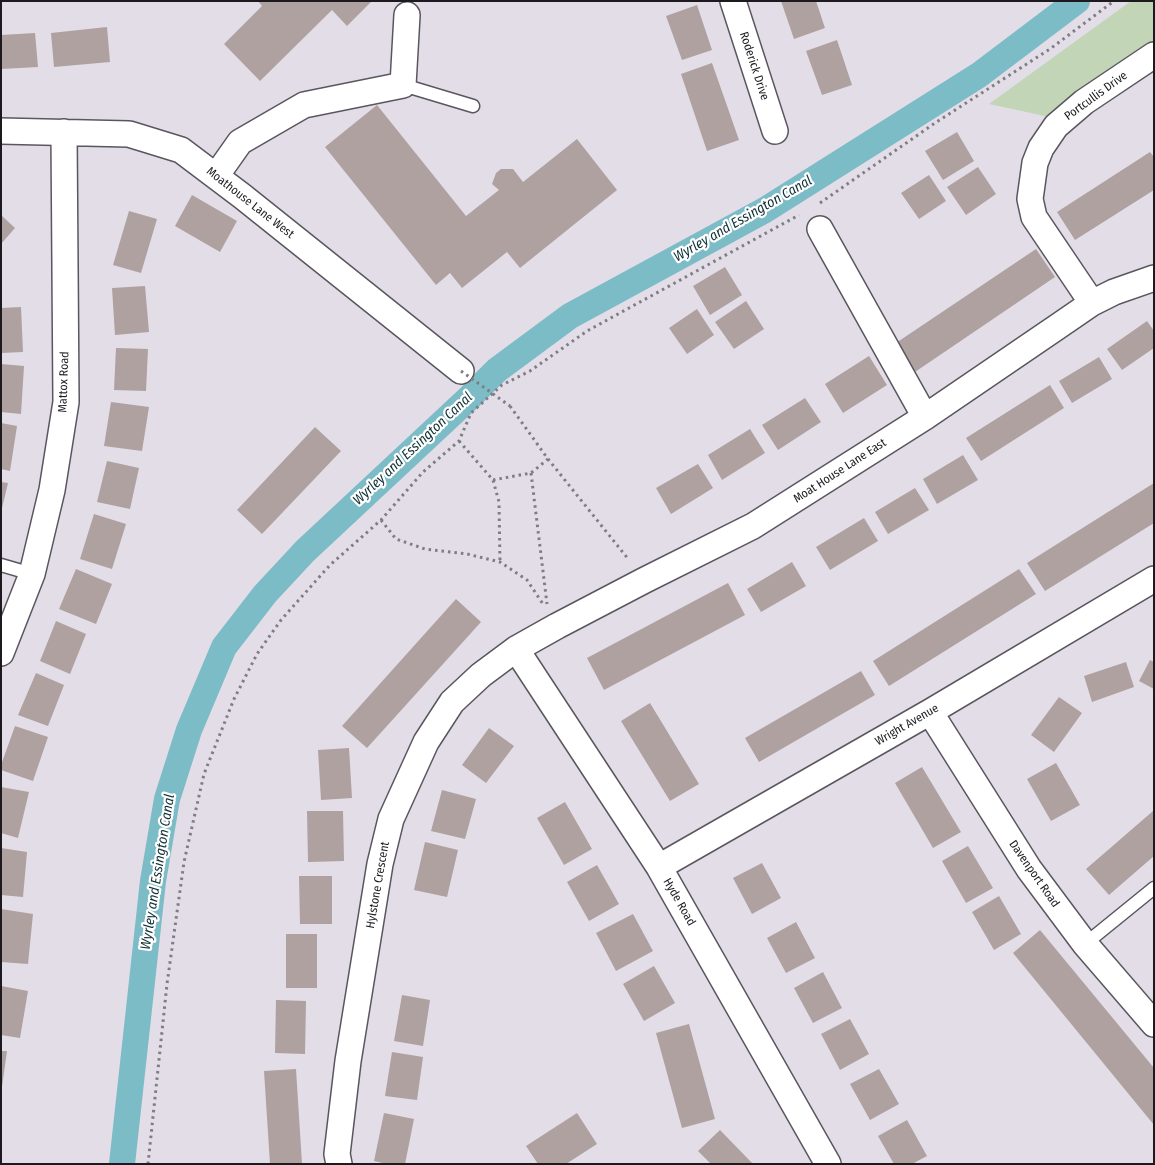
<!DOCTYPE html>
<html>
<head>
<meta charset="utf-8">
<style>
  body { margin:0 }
  #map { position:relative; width:1155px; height:1165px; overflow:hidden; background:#e2dde7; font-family:"Fira Sans Condensed",sans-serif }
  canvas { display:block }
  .frame { position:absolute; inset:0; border:2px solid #1c1a1e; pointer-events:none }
</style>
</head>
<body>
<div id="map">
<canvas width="1155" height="1165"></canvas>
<div class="frame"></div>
</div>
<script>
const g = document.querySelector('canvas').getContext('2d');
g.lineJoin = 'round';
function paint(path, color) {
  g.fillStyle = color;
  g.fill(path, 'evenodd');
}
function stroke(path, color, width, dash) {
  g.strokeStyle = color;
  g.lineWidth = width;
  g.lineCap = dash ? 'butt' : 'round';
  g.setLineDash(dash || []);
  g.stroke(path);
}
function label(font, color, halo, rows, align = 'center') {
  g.font = font + ' "Fira Sans Condensed",sans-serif';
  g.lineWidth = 4.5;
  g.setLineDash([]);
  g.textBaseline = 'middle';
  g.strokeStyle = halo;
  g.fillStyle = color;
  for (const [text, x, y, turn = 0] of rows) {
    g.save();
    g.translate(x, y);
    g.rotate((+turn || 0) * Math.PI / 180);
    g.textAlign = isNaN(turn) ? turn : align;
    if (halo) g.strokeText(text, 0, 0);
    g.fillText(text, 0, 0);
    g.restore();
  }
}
const green = new Path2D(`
  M1131,1H1154V49L1054,118L989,104Z`);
const canal = new Path2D(`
  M122,1164L153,881L167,799L189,730L224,647L265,594L305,551L470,397L497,370L570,316L765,210L979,75L1077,1`);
const building = new Path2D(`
  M258,1H372L347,26L332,10L260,81L224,44L262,6Z
  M781,1H816L825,28L794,39Z
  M697,5L712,50L682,60L666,16Z
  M107,27L110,62L54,67L51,33Z
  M35,33L38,67L1,69V35Z
  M837,40L852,85L822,95L806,51Z
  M712,63L739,140L707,151L681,74Z
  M377,105L466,216L499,190L492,184L496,173L501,169H513L523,182L577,139L617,190L520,268L507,252L462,288L450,273L436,285L325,147Z
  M957,132L974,161L943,180L925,151Z
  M1150,152L1154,157V190L1075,240L1057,212Z
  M978,167L996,194L966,215L947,187Z
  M929,175L946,201L919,219L901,193Z
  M192,195L237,221L220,252L175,226Z
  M129,211L157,219L141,273L113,265Z
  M1,215L15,228L1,244Z
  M1036,249L1055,277L912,374L893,345Z
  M725,267L742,295L710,315L693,286Z
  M145,286L149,332L115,335L112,288Z
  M746,301L764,329L734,349L715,322Z
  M21,307L23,352L1,353V308Z
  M697,309L714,335L687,354L669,328Z
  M1147,321L1154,331V348L1122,370L1107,349Z
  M116,348L148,349L146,391L114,390Z
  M869,356L887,385L843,413L825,384Z
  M1099,357L1112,379L1072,403L1059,381Z
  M1,364L24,366L21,414L1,412Z
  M1050,385L1064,408L981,461L966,438Z
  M805,398L821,422L778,450L762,425Z
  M111,402L149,407L142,451L104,446Z
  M1,423L17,426L10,471L1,469Z
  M315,427L341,451L262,534L237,510Z
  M750,429L765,453L722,480L708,455Z
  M963,455L978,480L937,504L923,479Z
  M107,461L139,468L130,509L97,502Z
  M698,464L713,488L671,514L656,488Z
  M1,482L8,483L2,508H1Z
  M1154,483V523L1045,591L1027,563Z
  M915,488L929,510L888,534L875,512Z
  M94,514L126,524L112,569L80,559Z
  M864,518L878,541L830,570L816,547Z
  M792,562L806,586L761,612L747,589Z
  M76,569L112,584L96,624L59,609Z
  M1019,569L1036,594L889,686L873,661Z
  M728,583L745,615L604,690L587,658Z
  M456,599L481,622L367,748L342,726Z
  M56,621L86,634L70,674L40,661Z
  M1150,660L1154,662V689L1139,681Z
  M1126,662L1134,687L1092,702L1084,676Z
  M861,671L875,695L759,762L745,738Z
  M36,673L64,685L48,726L18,715Z
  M1059,697L1082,713L1054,752L1031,735Z
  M650,703L699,784L670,801L621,721Z
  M15,726L48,737L33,781L1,770V765Z
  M489,728L514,746L486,783L462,765Z
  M349,748L352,798L321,800L318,750Z
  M1056,763L1080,805L1051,821L1027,779Z
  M922,767L961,832L933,848L895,783Z
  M1,787L29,792L18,838L1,833Z
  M442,790L476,799L465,839L431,831Z
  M565,802L592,849L564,865L537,818Z
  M307,811H343L344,861L308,862Z
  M1153,811L1154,812V856L1109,895L1086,869Z
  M425,842L458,850L447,897L414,890Z
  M968,846L993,888L966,903L942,861Z
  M1,848L27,852L23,897L1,895Z
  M762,863L781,898L752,914L733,878Z
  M597,865L619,904L589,921L567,882Z
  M299,876H332V924H300Z
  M999,896L1021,934L994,950L972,912Z
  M1,909L33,914L28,964L1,962Z
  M633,914L653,951L616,971L596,933Z
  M796,922L815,958L786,973L767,938Z
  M1040,930L1154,1068V1125L1013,953Z
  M286,934H317V988H286Z
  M654,966L675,1003L644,1021L623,984Z
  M823,972L842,1008L813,1023L794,988Z
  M1,986L28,991L20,1038L1,1035Z
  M402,995L430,1000L423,1046L394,1041Z
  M276,1000L306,1001L305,1054L275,1053Z
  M850,1019L869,1054L840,1070L821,1034Z
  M689,1024L715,1119L682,1128L656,1033Z
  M1,1051H7L2,1087H1Z
  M392,1052L423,1057L417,1100L385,1096Z
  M296,1069L302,1164H270L264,1071Z
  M879,1069L899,1104L870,1120L850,1084Z
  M384,1113L414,1119L405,1164H387L374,1161Z
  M577,1113L597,1144L566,1164H538L526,1146Z
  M907,1120L927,1156L912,1164H894L878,1136Z
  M720,1130L753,1164H711L698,1151Z`);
const path = new Path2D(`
  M820,203L935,123L1050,49L1114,1
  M510,406L548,459L629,560
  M459,441L493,480L499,502L500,562
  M531,473L547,604
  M493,480L531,473L548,459
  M381,520L396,539L425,549L467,554L500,562L527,580L543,604
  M148,1164L167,984L184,862L204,774L234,699L257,654L281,620L330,565L381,520L423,472L459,441L471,413L502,385L530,371L587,331L799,215`);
const lane = new Path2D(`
  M403,85L473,106
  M1,565L32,574
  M1085,944L1154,888`);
const street = new Path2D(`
  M733,1L775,131
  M1,131L129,134L181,150L242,196L461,371
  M216,176L240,142L304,105L403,85L407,15
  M820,229L925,417
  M1092,303L1034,217L1030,199L1035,163L1041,148L1056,126L1084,102L1154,55
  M516,649L659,867L828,1164
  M1,653L32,574L52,490L66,402L64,132
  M930,712L1029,869L1085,944L1154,1024
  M659,867L930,712L1154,579
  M339,1164L337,1154L348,1061L380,864L391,819L426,742L452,702L481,675L516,649L557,626L645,580L753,526L925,417L1060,325L1092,303L1114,292L1154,278`);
const pathBridge = new Path2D(`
  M461,371L510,406`);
const streetNames = [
  ["Roderick Drive",754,66,72],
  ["Portcullis Drive",1096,96,-36],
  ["Moathouse Lane West",250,203,38],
  ["Mattox Road",64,382,-88],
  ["Moat House Lane East",840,471,-33],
  ["Wright Avenue",907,725,-30],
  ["Davenport Road",1034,874,55],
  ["Hylstone Crescent",378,885,-80],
  ["Hyde Road",679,902,60]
];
const waterNames = [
  ["Wyrley and Essington Canal",743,219,-30],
  ["Wyrley and Essington Canal",413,449,-43],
  ["Wyrley and Essington Canal",158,872,-81]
];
paint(green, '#c3d5b7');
stroke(canal, '#7bbcc6', 26);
paint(building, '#aea1a0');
stroke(lane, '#5a565f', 15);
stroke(street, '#5a565f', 28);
stroke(path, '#7f7c83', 3, [2.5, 4]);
stroke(lane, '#fff', 12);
stroke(street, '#fff', 25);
stroke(pathBridge, '#7f7c83', 3, [2.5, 4]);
label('12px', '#1c1a1e', '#fff', streetNames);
label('italic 14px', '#0f3035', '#fff', waterNames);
</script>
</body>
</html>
